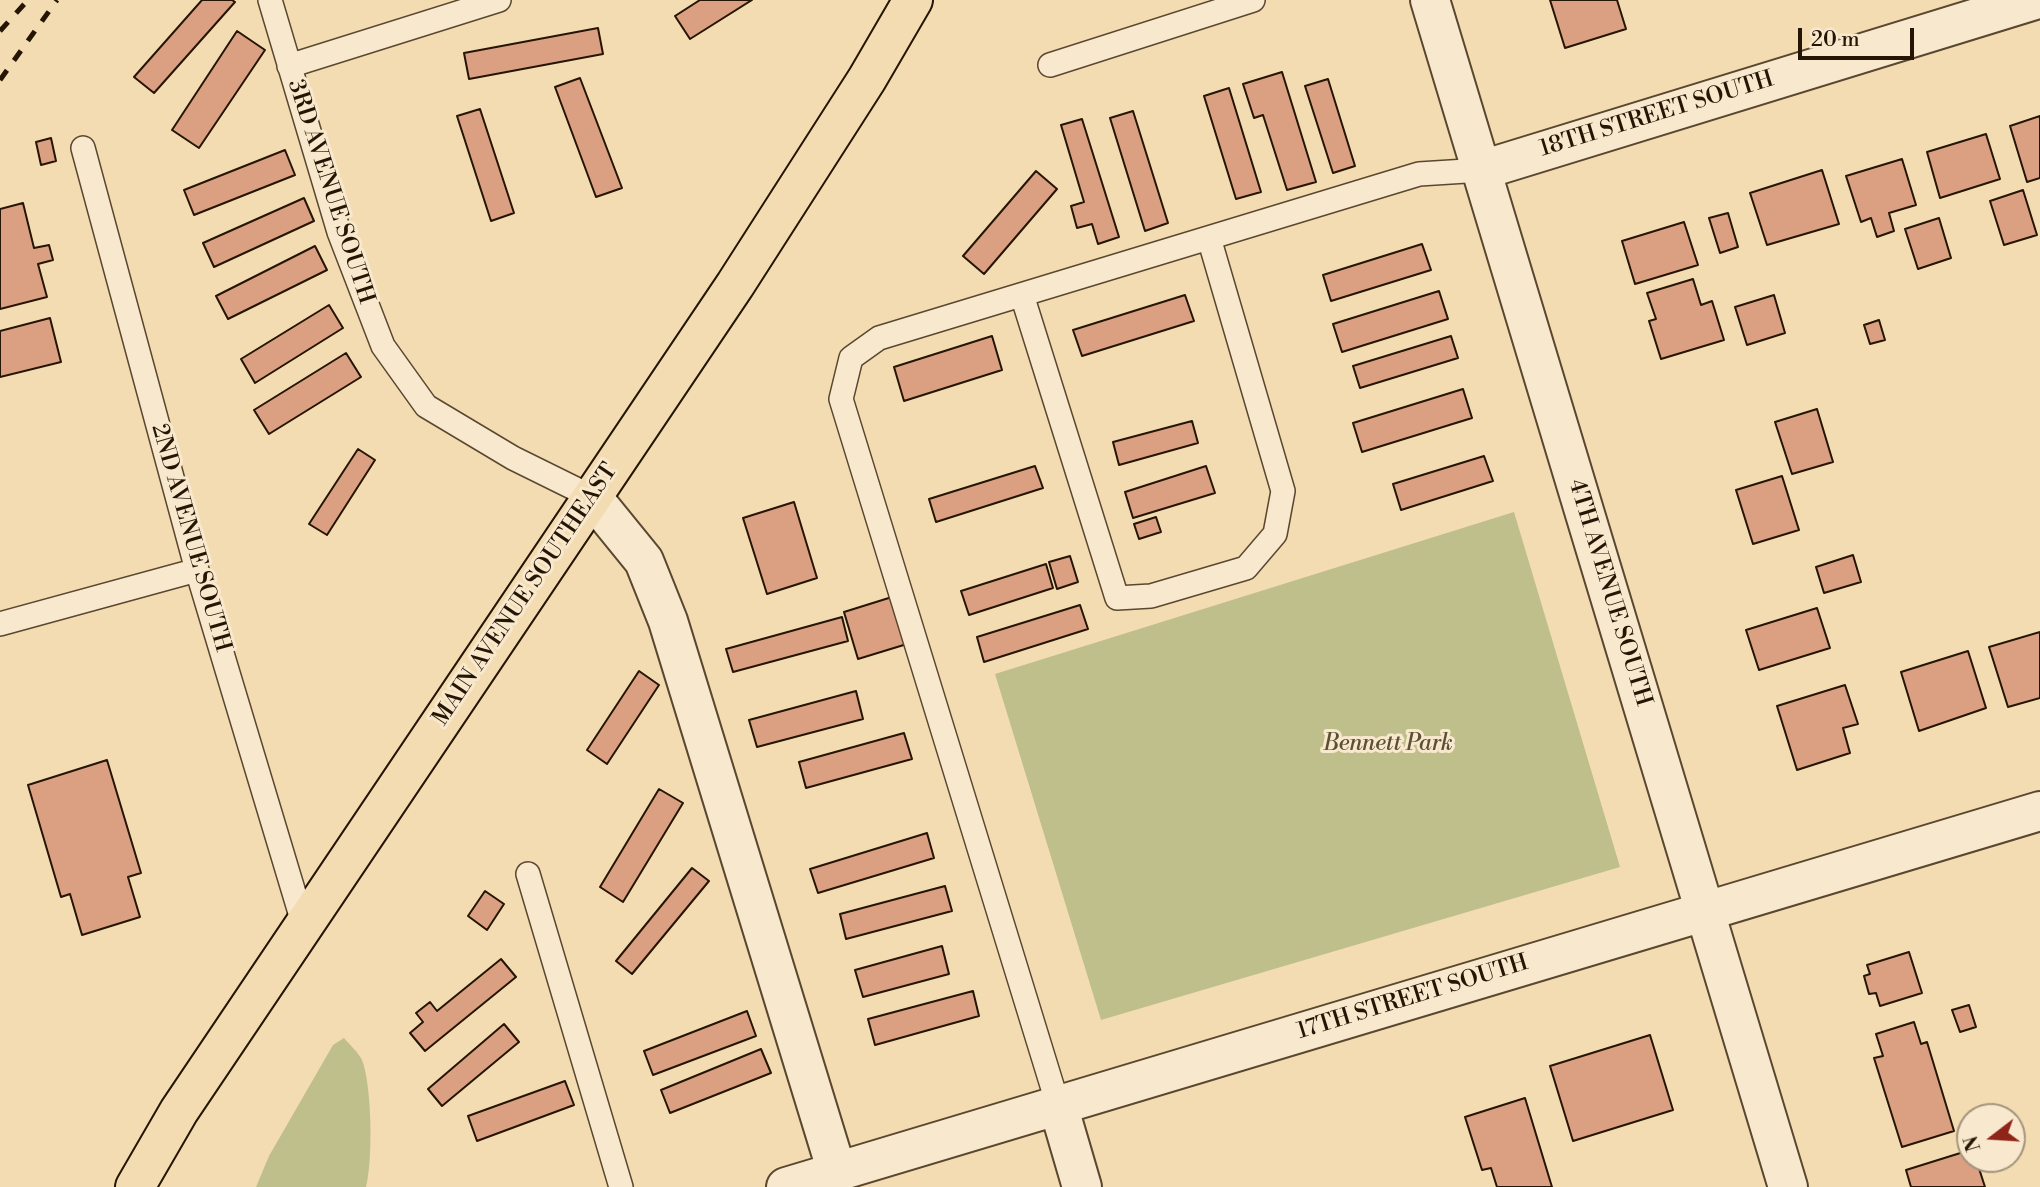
<!DOCTYPE html>
<html>
<head>
<meta charset="utf-8">
<style>
  body { margin:0 }
  #map { position:relative; width:2040px; height:1187px; overflow:hidden; background:#f4dcb2; font-family:"Libre Bodoni",serif }
  canvas { display:block }
  .north { position:absolute; left:1956px; top:1103px; width:70px; height:70px; box-sizing:border-box; background:#f8e8cd; border:2px solid #a4947d; border-radius:50%; rotate:253deg; font-size:19px; font-weight:700; line-height:28px; text-align:center; color:#251505 }
  .north::after { content:''; display:block; margin:auto; width:24px; height:32px; background:#8f2418; clip-path:polygon(50% 0,100% 100%,50% 72%,0 100%) }
  .scale { position:absolute; left:1798px; top:28px; width:116px; height:32px; box-sizing:border-box; border:4px solid #251505; border-top:0; padding-left:9px; font-size:21px; line-height:24px; white-space:nowrap; color:#251505; -webkit-text-stroke:5px #f8e8cd; paint-order:stroke }
</style>
</head>
<body>
<div id="map">
<canvas width="2040" height="1187"></canvas>
<div class="north">N</div>
<div class="scale">20 m</div>
</div>
<script>
const g = document.querySelector('canvas').getContext('2d');
g.lineJoin = 'round';
function paint(path, color) {
  g.fillStyle = color;
  g.fill(path, 'evenodd');
}
function stroke(path, color, width, dash) {
  g.strokeStyle = color;
  g.lineWidth = width;
  g.lineCap = dash ? 'butt' : 'round';
  g.setLineDash(dash || []);
  g.stroke(path);
}
function label(font, color, halo, rows, align = 'center') {
  g.font = font + ' "Libre Bodoni",serif';
  g.lineWidth = 6;
  g.setLineDash([]);
  g.textBaseline = 'middle';
  g.strokeStyle = halo;
  g.fillStyle = color;
  for (const [text, x, y, turn = 0] of rows) {
    g.save();
    g.translate(x, y);
    g.rotate((+turn || 0) * Math.PI / 180);
    g.textAlign = isNaN(turn) ? turn : align;
    if (halo) g.strokeText(text, 0, 0);
    g.fillText(text, 0, 0);
    g.restore();
  }
}
const green = new Path2D(`
  M1514,512L1620,867L1101,1020L995,674Z
  M344,1038C350,1045 358,1052 362,1060C372,1085 373,1161 366,1187H256L269,1156L333,1045Z`);
const building = new Path2D(`
  M202,0H232L235,2L154,93L134,77Z
  M700,0H752L690,39L675,16Z
  M1550,0H1617L1626,29L1565,48Z
  M598,28L603,54L469,79L464,53Z
  M237,31L265,50L199,148L172,130Z
  M1282,72L1316,182L1287,190L1263,115L1254,118L1243,84Z
  M580,78L622,188L596,197L555,87Z
  M1328,79L1355,166L1333,173L1305,86Z
  M1229,88L1261,192L1236,199L1204,96Z
  M480,109L514,213L491,221L457,116Z
  M1133,111L1168,223L1145,231L1110,118Z
  M2040,116V178L2027,182L2010,126Z
  M1082,119L1119,237L1098,244L1092,224L1077,228L1071,206L1084,202L1061,125Z
  M1986,134L2000,179L1940,198L1927,152Z
  M51,138L56,161L41,165L36,142Z
  M285,150L295,175L194,215L184,190Z
  M1902,159L1916,205L1889,213L1894,231L1877,237L1871,218L1861,222L1846,176Z
  M1822,170L1839,224L1767,245L1750,193Z
  M1036,171L1057,189L984,274L963,256Z
  M2023,190L2037,235L2004,245L1990,201Z
  M304,198L314,221L214,267L203,243Z
  M23,203L34,248L49,245L53,260L38,264L47,297L0,309V209Z
  M1728,213L1738,247L1720,253L1709,218Z
  M1939,218L1951,258L1918,269L1905,229Z
  M1684,222L1698,265L1635,284L1622,241Z
  M1422,244L1431,270L1331,301L1323,275Z
  M315,246L327,270L228,319L216,296Z
  M1693,279L1701,305L1712,301L1724,340L1661,359L1649,321L1656,319L1647,293Z
  M1439,291L1448,319L1342,352L1333,324Z
  M1185,295L1194,321L1082,356L1073,330Z
  M1774,295L1785,333L1747,345L1735,307Z
  M329,305L343,328L255,383L241,359Z
  M50,318L61,362L0,377V331Z
  M1879,320L1885,340L1870,344L1864,325Z
  M992,336L1002,370L904,401L894,367Z
  M1451,336L1458,358L1360,388L1353,366Z
  M346,353L361,377L269,434L254,410Z
  M1463,389L1472,418L1362,452L1353,423Z
  M1817,409L1833,462L1792,474L1775,422Z
  M1192,421L1198,443L1119,465L1113,442Z
  M358,449L375,460L327,535L309,524Z
  M1484,456L1493,481L1401,510L1393,484Z
  M1035,466L1043,488L936,522L929,499Z
  M1206,466L1215,493L1133,518L1125,492Z
  M1782,476L1799,530L1753,544L1736,490Z
  M794,502L817,578L767,594L743,518Z
  M1156,517L1161,532L1139,539L1134,524Z
  M1853,555L1861,582L1824,593L1816,567Z
  M1070,556L1078,582L1057,589L1049,562Z
  M1046,564L1053,588L969,615L961,591Z
  M892,597L907,644L858,659L844,612Z
  M1080,605L1088,629L984,662L977,637Z
  M1817,608L1830,648L1759,670L1746,630Z
  M842,617L848,641L733,672L726,649Z
  M2040,632V698L2008,707L1989,647Z
  M1968,651L1986,708L1919,731L1901,672Z
  M639,671L659,685L607,764L587,750Z
  M1845,685L1858,724L1843,728L1850,753L1797,770L1777,706Z
  M856,691L863,719L757,747L749,720Z
  M904,733L912,759L806,788L799,762Z
  M107,760L141,873L128,877L140,917L82,935L70,894L61,897L28,785Z
  M659,789L683,803L623,902L600,887Z
  M927,833L934,858L818,893L810,869Z
  M692,868L709,881L632,974L616,961Z
  M945,886L952,911L846,939L840,914Z
  M485,891L504,904L487,930L468,916Z
  M942,946L949,974L863,997L855,970Z
  M1909,952L1922,993L1880,1006L1876,993L1869,994L1864,976L1870,974L1867,965Z
  M501,959L516,977L425,1051L410,1033L423,1022L416,1013L430,1002L437,1011Z
  M973,991L979,1016L875,1045L868,1019Z
  M1969,1005L1976,1027L1960,1032L1952,1010Z
  M747,1011L756,1036L653,1075L644,1051Z
  M1914,1022L1921,1044L1927,1042L1954,1131L1902,1147L1874,1058L1883,1056L1876,1034Z
  M504,1024L519,1042L442,1106L428,1089Z
  M1650,1035L1673,1110L1573,1141L1550,1066Z
  M761,1049L771,1073L670,1113L661,1090Z
  M565,1081L574,1105L477,1141L468,1116Z
  M1525,1098L1552,1187H1497L1491,1168L1482,1170L1465,1117Z
  M1970,1150V1159H1976L1985,1187H1911L1906,1170Z`);
const lane = new Path2D(`
  M270,0L339,232L383,346L426,406L513,458L592,497
  M1050,65L1253,0
  M289,66L499,0
  M83,148L197,570L304,926
  M1022,295L1117,598L1151,596L1246,568L1275,534L1283,491L1209,238
  M0,624L197,570
  M528,874L621,1187
  M1058,1105L841,399L851,358L879,338L1419,174L1482,170`);
const street = new Path2D(`
  M1430,0L1788,1187
  M1482,170L2035,0
  M592,497L644,561L668,621L837,1172
  M1058,1105L1082,1187
  M786,1187L2040,811`);
const primary = new Path2D(`
  M135,1187L179,1111L735,285L867,79L913,0`);
const rail = new Path2D(`
  M0,31L28,0
  M0,80L57,0`);
const streetNames = [
  ["18TH STREET SOUTH",1657,115,-17],
  ["3RD AVENUE SOUTH",330,192,72],
  ["2ND AVENUE SOUTH",190,538,74],
  ["4TH AVENUE SOUTH",1609,593,73],
  ["MAIN AVENUE SOUTHEAST",526,595,-56],
  ["17TH STREET SOUTH",1413,998,-17]
];
const parkNames = [
  ["Bennett Park",1388,744]
];
paint(green, '#bebf8a');
paint(building, '#db9f81');
stroke(building, '#251505', 2);
stroke(lane, '#594730', 26);
stroke(street, '#594730', 42);
stroke(primary, '#251505', 42);
stroke(lane, '#f8e8cd', 23);
stroke(street, '#f8e8cd', 38);
stroke(primary, '#f4dcb2', 38);
stroke(rail, '#251505', 5, [12, 12]);
label('23px', '#251505', '#f8e8cd', streetNames);
label('italic 23px', '#5b5034', '#f8e8cd', parkNames);
</script>
</body>
</html>
